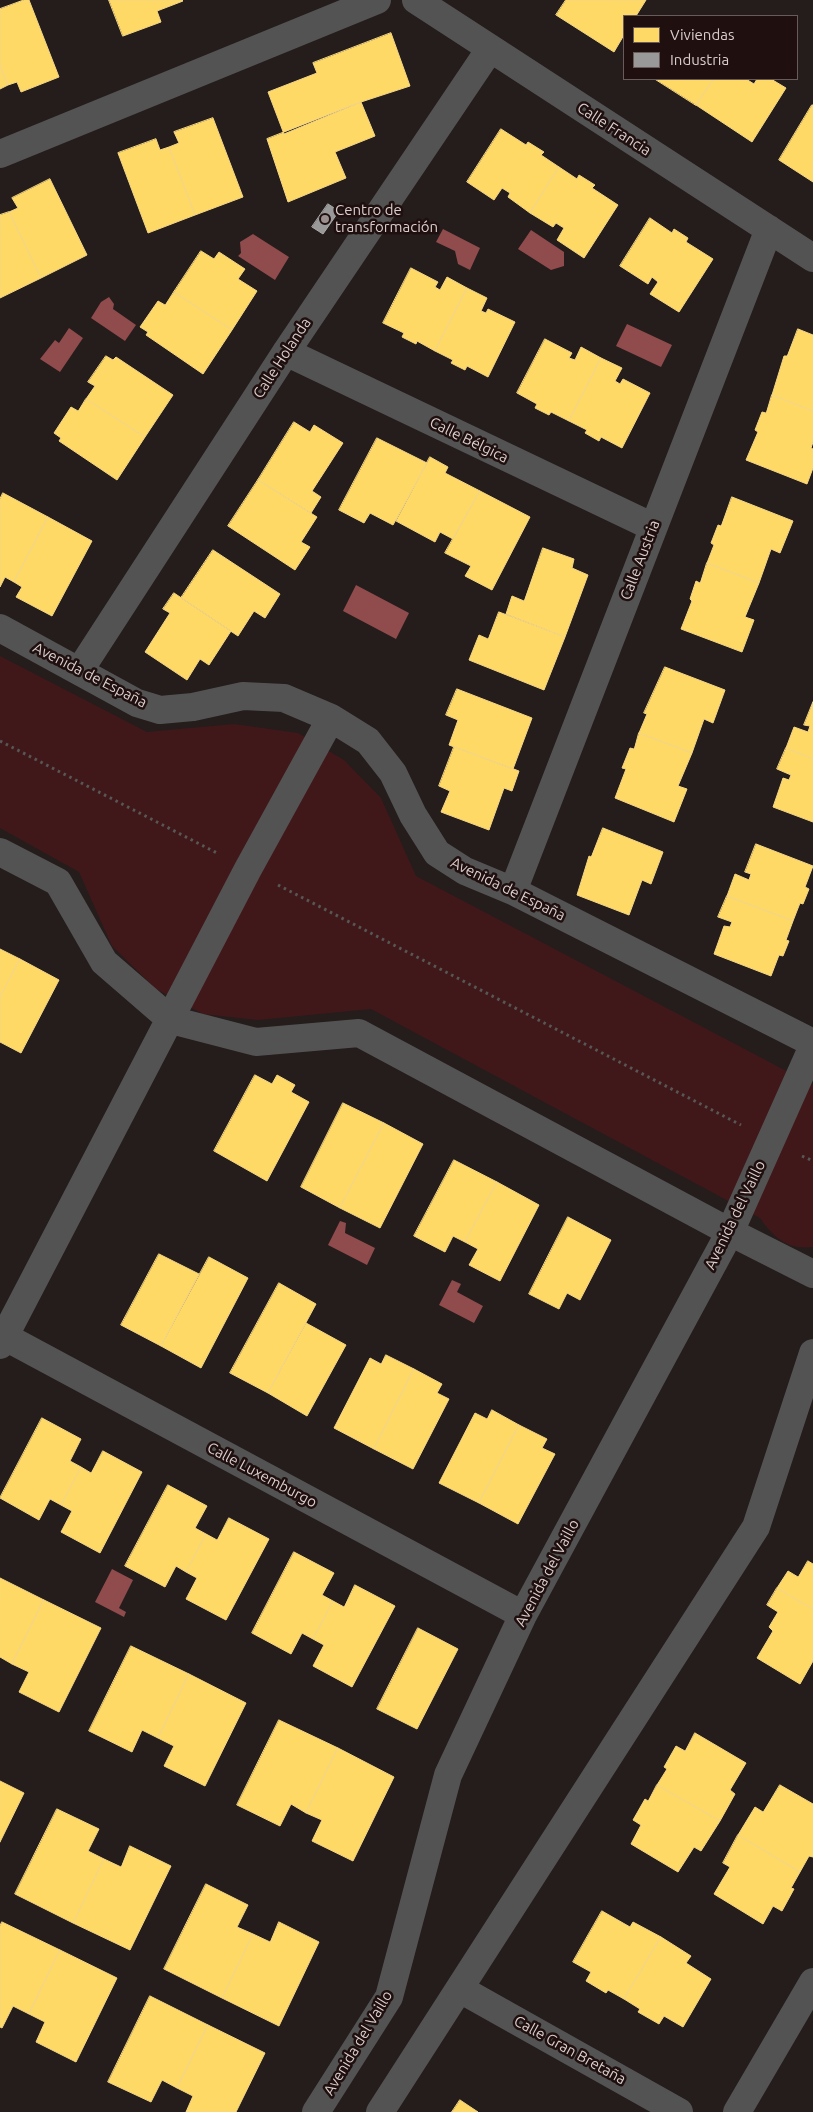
<!DOCTYPE html>
<html>
<head>
<meta charset="utf-8">
<style>
  body { margin:0 }
  #map { position:relative; width:813px; height:2112px; overflow:hidden; background:#251c1c; font-family:Ubuntu,sans-serif }
  canvas { display:block }
  .legend { position:absolute; left:623px; top:15px; width:175px; height:65px; box-sizing:border-box; background:#1f0f0f; border:1px solid #6a5b5b; margin:0; padding:6px 9px; list-style:none; font-size:15px; color:#dacecd }
  .legend li { display:flex; align-items:center; gap:10px; height:25px }
  .legend b { width:25px; border:1px solid #6a5b5b }
</style>
</head>
<body>
<div id="map">
<canvas width="813" height="2112"></canvas>
<ul class="legend">
<li><b style="height:14px;background:#ffd966"></b>Viviendas</li>
<li><b style="height:14px;background:#999"></b>Industria</li>
</ul>
</div>
<script>
const g = document.querySelector('canvas').getContext('2d');
g.lineJoin = 'round';
function paint(path, color) {
  g.fillStyle = color;
  g.fill(path, 'evenodd');
}
function stroke(path, color, width, dash) {
  g.strokeStyle = color;
  g.lineWidth = width;
  g.lineCap = dash ? 'butt' : 'round';
  g.setLineDash(dash || []);
  g.stroke(path);
}
function label(font, color, halo, rows, align = 'center') {
  g.font = font + ' Ubuntu,sans-serif';
  g.lineWidth = 5;
  g.setLineDash([]);
  g.textBaseline = 'middle';
  g.strokeStyle = halo;
  g.fillStyle = color;
  for (const [text, x, y, turn = 0] of rows) {
    g.save();
    g.translate(x, y);
    g.rotate((+turn || 0) * Math.PI / 180);
    g.textAlign = isNaN(turn) ? turn : align;
    if (halo) g.strokeText(text, 0, 0);
    g.fillText(text, 0, 0);
    g.restore();
  }
}
const green = new Path2D(`
  M0,656L147,732L234,724L298,733L344,760L381,798L416,876L813,1085V1247C788,1250 774,1238 760,1218L371,1009L258,1020L203,1014L156,989L112,946L79,872L0,828Z`);
const water = new Path2D(`
  M443,229L480,248L470,270L458,264L455,251L436,242Z
  M531,230L564,252V266L551,270L518,249Z
  M253,234L289,257L275,280L238,256L241,253L240,242Z
  M109,297L114,304L113,309L136,325L125,341L91,318L101,302Z
  M627,324L672,345L661,367L616,346Z
  M69,328L83,338L60,372L40,359L55,340L59,343Z
  M356,585L409,613L396,639L343,611Z
  M340,1221L346,1223L345,1233L375,1248L367,1265L328,1245Z
  M452,1280L461,1284L457,1292L483,1306L474,1323L439,1305Z
  M112,1569L133,1580L119,1608L126,1612L124,1617L95,1602Z`);
const homes = new Path2D(`
  M24,0H29L59,77L21,92L17,82L8,85L0,65V9Z
  M109,0H182L183,1L157,11L161,22L123,36Z
  M566,0H646L636,16H624V35L614,52L556,15Z
  M391,33L410,86L361,102L284,134L268,92L317,73L313,63Z
  M0,65L8,85L0,89Z
  M655,79H714L696,105Z
  M714,79H746L754,84L757,79H771L786,88L752,142L696,105Z
  M361,102L375,136L335,152L346,178L288,202L267,139Z
  M812,105H813V182L779,160Z
  M213,118L243,197L195,215L169,147L179,143L174,132Z
  M501,129L526,145L528,142L544,152L541,155L559,167L530,213L508,197L510,193L502,188L494,200L467,182Z
  M156,139L160,150L169,147L195,215L148,233L118,153Z
  M559,167L577,179L579,175L595,185L592,188L618,205L584,258L557,240L564,228L556,223L553,227L530,213Z
  M50,179L87,255L41,278L9,212L18,208L12,198Z
  M9,212L41,278L0,298V215Z
  M650,218L672,233L674,229L688,238L686,242L713,259L679,312L650,294L658,282L652,277L648,284L620,266Z
  M201,251L214,259L219,252L245,269L238,279L257,291L232,330L174,292Z
  M411,268L438,282L435,287L440,290L447,277L467,288L435,351L417,341L416,344L402,337L404,333L383,323Z
  M467,288L487,298L481,311L486,313L488,309L515,322L488,377L467,366L465,370L451,363L453,360L435,351Z
  M174,292L232,330L203,374L146,335L148,332L140,327L158,301L165,305Z
  M798,329L813,335V411L772,395L784,356H787Z
  M545,339L572,353L569,358L575,360L581,347L601,358L569,421L551,412L549,415L535,408L537,404L517,393Z
  M106,356L113,360L116,357L173,395L145,437L86,399L95,386L88,382Z
  M601,358L622,368L615,381L620,384L623,379L650,393L622,448L601,437L599,441L585,433L587,430L569,421Z
  M772,395L813,411V442L811,448L813,449V468L807,484L746,460L758,432L755,430L762,412L766,413Z
  M86,399L145,437L117,480L59,441L61,438L54,433L71,407L78,411Z
  M294,422L310,432L314,425L343,443L312,491L321,497L311,513L258,480Z
  M377,438L427,463L393,525L370,513L364,523L339,510Z
  M430,457L448,467L445,473L480,491L453,539L440,532L435,542L396,521Z
  M258,480L317,517L301,542L310,547L295,570L228,526Z
  M480,491L530,517L492,590L465,576L471,566L445,553Z
  M3,493L48,517L14,582L5,577L0,587V499Z
  M732,497L793,521L780,553L771,549L759,583L707,563L714,545L711,543L718,525L721,526Z
  M48,517L92,541L52,616L16,597L22,587L14,582Z
  M543,548L574,559L572,568L588,575L565,637L506,614L512,596L524,601Z
  M213,550L280,594L265,618L254,611L238,636L181,598Z
  M707,563L759,583L745,617L754,620L742,652L681,629L692,601L690,599L696,581L700,583Z
  M174,593L231,631L209,665L200,659L187,680L145,652L170,613L163,609Z
  M499,612L565,637L544,690L469,660L479,635L488,639Z
  M665,667L725,690L713,723L704,719L692,753L639,733L647,714L644,713Z
  M457,689L532,718L513,769L449,745L458,720L446,715Z
  M813,702V759L786,748L794,727L808,732L810,726L804,725Z
  M639,733L692,753L678,786L687,789L674,822L615,798L626,769L622,768L630,748L634,749Z
  M454,747L519,771L512,791L504,788L489,830L441,812L450,791L439,786Z
  M786,748L813,759V822L773,807L783,778L789,780L791,775L777,769Z
  M603,828L663,852L651,884L642,880L629,915L577,895L589,856L591,857Z
  M756,844L813,866L805,887L809,889L803,904L800,903L793,921L727,896L735,874L749,880L751,874L745,872Z
  M727,896L793,921L786,940L789,941L783,956L779,955L771,976L714,954L724,926L730,927L732,922L718,917Z
  M0,949L20,959L0,997Z
  M20,959L59,980L21,1053L0,1042V997Z
  M255,1075L272,1084L277,1075L295,1085L291,1092L309,1102L267,1181L214,1151Z
  M343,1103L384,1123L340,1208L301,1187Z
  M384,1123L423,1144L380,1228L340,1208Z
  M454,1160L497,1182L465,1242L453,1236L445,1252L414,1236Z
  M497,1182L539,1205L500,1281L469,1265L478,1249L465,1242Z
  M568,1217L611,1240L580,1300L567,1293L559,1309L529,1294Z
  M159,1254L199,1274L161,1346L121,1325Z
  M209,1257L248,1278L201,1368L161,1346Z
  M279,1283L316,1304L268,1393L230,1373Z
  M306,1323L346,1345L307,1416L268,1393Z
  M386,1355L414,1369L374,1449L334,1428L370,1358L381,1364Z
  M414,1369L442,1384L437,1393L449,1399L413,1469L374,1449Z
  M492,1410L519,1425L479,1503L439,1483L475,1413L487,1419Z
  M42,1418L81,1439L70,1461L81,1467L61,1505L50,1499L39,1520L0,1498Z
  M519,1425L547,1439L542,1448L555,1454L518,1524L479,1503Z
  M103,1451L142,1472L100,1553L61,1532L72,1511L61,1505L81,1467L91,1473Z
  M168,1485L207,1506L195,1528L206,1534L186,1572L176,1566L165,1587L125,1566Z
  M229,1518L269,1539L226,1620L186,1599L197,1578L186,1572L206,1534L217,1540Z
  M294,1552L334,1573L322,1595L333,1601L313,1639L302,1633L291,1654L252,1633Z
  M808,1561L813,1564V1609L777,1588L788,1571L798,1577Z
  M0,1578L44,1600L12,1664L0,1657Z
  M355,1585L395,1606L352,1687L313,1666L324,1645L313,1639L333,1601L344,1607Z
  M777,1588L813,1609V1661L800,1684L757,1658L773,1631L769,1627L778,1612L767,1605Z
  M44,1600L101,1628L59,1712L19,1692L29,1672L12,1664Z
  M418,1628L458,1649L417,1729L377,1709Z
  M131,1646L189,1674L158,1738L142,1730L132,1752L89,1731Z
  M189,1674L246,1703L205,1786L164,1766L174,1746L158,1738Z
  M279,1720L338,1748L306,1813L291,1804L280,1826L237,1805Z
  M695,1733L746,1763L730,1790L735,1794L720,1821L657,1785L667,1769L664,1767L676,1746L685,1751Z
  M338,1748L394,1777L353,1861L312,1841L322,1820L306,1813Z
  M0,1781L24,1793L0,1842Z
  M657,1785L720,1821L701,1851L694,1847L678,1872L631,1844L641,1825L633,1820L645,1799L648,1801Z
  M780,1785L813,1804V1857L809,1856L800,1872L738,1835L755,1807L763,1812Z
  M57,1809L99,1829L88,1851L104,1859L73,1923L15,1894Z
  M738,1835L800,1872L791,1888L794,1889L782,1911L773,1906L763,1924L714,1894L730,1867L723,1863Z
  M130,1846L171,1866L130,1950L73,1923L104,1859L121,1867Z
  M206,1884L248,1905L237,1927L253,1934L222,1998L164,1969Z
  M602,1911L630,1927L633,1922L661,1937L624,1999L608,1990L606,1993L586,1981L591,1972L573,1962Z
  M2,1922L60,1950L29,2014L13,2006L2,2028L0,2027V1926Z
  M279,1922L319,1942L279,2026L222,1998L253,1934L270,1942Z
  M661,1937L691,1956L686,1963L711,1979L683,2027L664,2016L659,2024L638,2012L640,2009L624,1999Z
  M60,1950L117,1978L76,2062L36,2042L45,2022L29,2014Z
  M150,1996L208,2025L177,2088L162,2080L151,2102L108,2082Z
  M208,2025L265,2053L236,2112H186L193,2096L177,2088Z
  M460,2100L478,2112H452Z`);
const industry = new Path2D(`
  M328,204L339,211L323,234L312,227Z`);
const path = new Path2D(`
  M0,741L217,853
  M278,885L741,1125
  M802,1156L813,1161`);
const minor = new Path2D(`
  M416,0L813,258
  M0,154L377,0
  M286,352L653,527
  M0,628L137,703L160,710L193,707L243,696L284,698L331,718L368,741L393,773L413,815L437,853L465,871L513,891L813,1043
  M80,670L286,352L490,49
  M0,852L58,882L104,962L171,1020L256,1042L359,1033L730,1232L813,1274
  M513,891L769,229
  M0,1334L523,1615
  M0,1345L248,869L331,718
  M460,1989L679,2112
  M316,2112L389,1997L448,1775L523,1615L730,1232L813,1046
  M380,2112L756,1527L813,1353
  M737,2112L813,1982`);
const markers = [
  [325,219,5,"#9b908f"]
];
const streetNames = [
  ["Calle Francia",614,129,33],
  ["Calle Holanda",282,358,-57],
  ["Calle Bélgica",469,440,26],
  ["Calle Austria",640,560,-69],
  ["Avenida de España",90,675,27],
  ["Avenida de España",508,889,26],
  ["Avenida del Vaillo",735,1215,-64],
  ["Calle Luxemburgo",262,1475,28],
  ["Avenida del Vaillo",547,1573,-62],
  ["Avenida del Vaillo",358,2043,-59],
  ["Calle Gran Bretaña",570,2050,29]
];
const poiNames = [
  ["Centro de",335,210],
  ["transformación",335,227]
];
paint(green, '#411819');
paint(water, '#904b4c');
paint(homes, '#ffd966');
stroke(homes, '#f4d685', 1);
paint(industry, '#999');
stroke(industry, '#aca9a9', 1);
stroke(path, '#575757', 3, [2.5, 4]);
stroke(minor, '#535353', 28);
for (const [x, y, r, color] of markers) {
  const dot = new Path2D();
  dot.arc(x, y, r, 0, 2 * Math.PI);
  g.fillStyle = color;
  g.fill(dot);
  stroke(dot, '#1f0f0f', 2);
}
label('15px', '#dacecd', '#1f0f0f', streetNames);
label('15px', '#dacecd', '#1f0f0f', poiNames, 'left');
</script>
</body>
</html>
